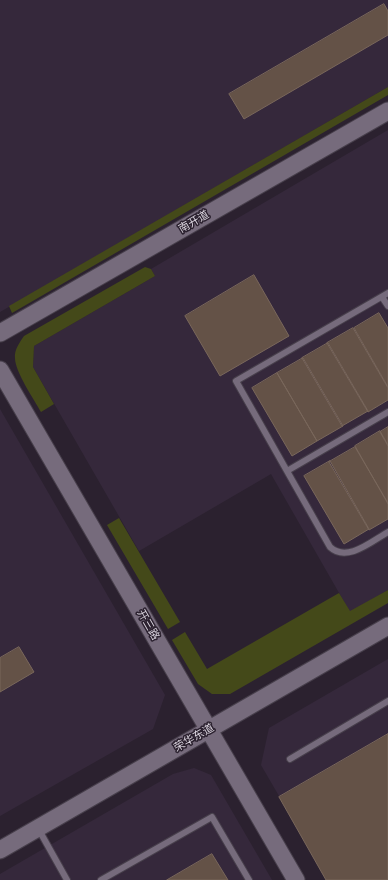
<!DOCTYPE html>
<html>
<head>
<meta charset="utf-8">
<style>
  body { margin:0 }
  canvas { display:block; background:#2b212f }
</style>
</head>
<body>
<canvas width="388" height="880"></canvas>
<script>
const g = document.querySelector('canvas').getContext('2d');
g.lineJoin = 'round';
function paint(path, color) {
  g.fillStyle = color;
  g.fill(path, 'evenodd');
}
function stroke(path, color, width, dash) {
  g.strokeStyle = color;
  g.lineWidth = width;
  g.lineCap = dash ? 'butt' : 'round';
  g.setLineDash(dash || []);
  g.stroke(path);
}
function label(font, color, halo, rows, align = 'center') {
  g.font = font + ' Literata,"Noto Sans SC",serif';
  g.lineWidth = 3;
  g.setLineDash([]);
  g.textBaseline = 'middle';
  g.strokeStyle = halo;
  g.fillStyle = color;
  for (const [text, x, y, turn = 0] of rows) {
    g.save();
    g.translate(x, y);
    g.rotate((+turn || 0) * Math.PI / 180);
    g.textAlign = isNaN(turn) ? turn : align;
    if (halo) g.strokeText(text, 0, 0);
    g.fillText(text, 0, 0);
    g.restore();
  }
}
const built = new Path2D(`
  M0,0H388V87L0,312Z
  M388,130V590L350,612L271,474L139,551L33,367L34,346L155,276L151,269Z
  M0,409L165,695L153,729L0,816Z
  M388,659V880H328L261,765L269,728Z
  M194,768L211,775L272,880H0V874L173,774Z`);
const green = new Path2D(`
  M388,87V95L12,313L9,306Z
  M145,267L151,269L155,276L34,346L33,367L54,404L41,412C34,399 15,372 15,358C14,350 20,342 24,336Z
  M119,518L180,622L168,629L107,525Z
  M388,590V603L230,694H212L198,684L172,640L185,632L207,669L339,593L350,611Z`);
const building = new Path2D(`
  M384,4L388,11V35L244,119L229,94Z
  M254,275L289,336L220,376L185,316Z
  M379,313L388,328V387L354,328Z
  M353,328L388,388V400L368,412L327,343Z
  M328,343L368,411L342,426L302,358Z
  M303,358L343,426L317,441L277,373Z
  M277,373L317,441L292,456L252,388Z
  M388,427V446L380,432Z
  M380,431L388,445V504L355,446Z
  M355,447L388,503V519L369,530L329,462Z
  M330,461L369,529L344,544L304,476Z
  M19,647L34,672L0,692V658Z
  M388,734V880H326L279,797Z
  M212,854L228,880H167Z`);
const lane = new Path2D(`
  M388,293L236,381L330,547C347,563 372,541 388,532
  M382,297L388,306
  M287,471L388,412
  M290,759L388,701
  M39,830L67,880
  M101,880L212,817L249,880`);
const secondary = new Path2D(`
  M0,333L388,111
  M0,370L296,880
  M0,850L388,626`);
const streetNames = [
  ["南开道",194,222,-30],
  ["开三路",148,625,60],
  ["荣华东道",194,738,-30]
];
paint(built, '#35283b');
paint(green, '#444919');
paint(building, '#645247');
stroke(building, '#79675b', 1);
stroke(lane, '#473f4b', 8);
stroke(secondary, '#473f4b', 19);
stroke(lane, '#766b7c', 6);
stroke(secondary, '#766b7c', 17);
label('11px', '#dad4de', '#2b212f', streetNames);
</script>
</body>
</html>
